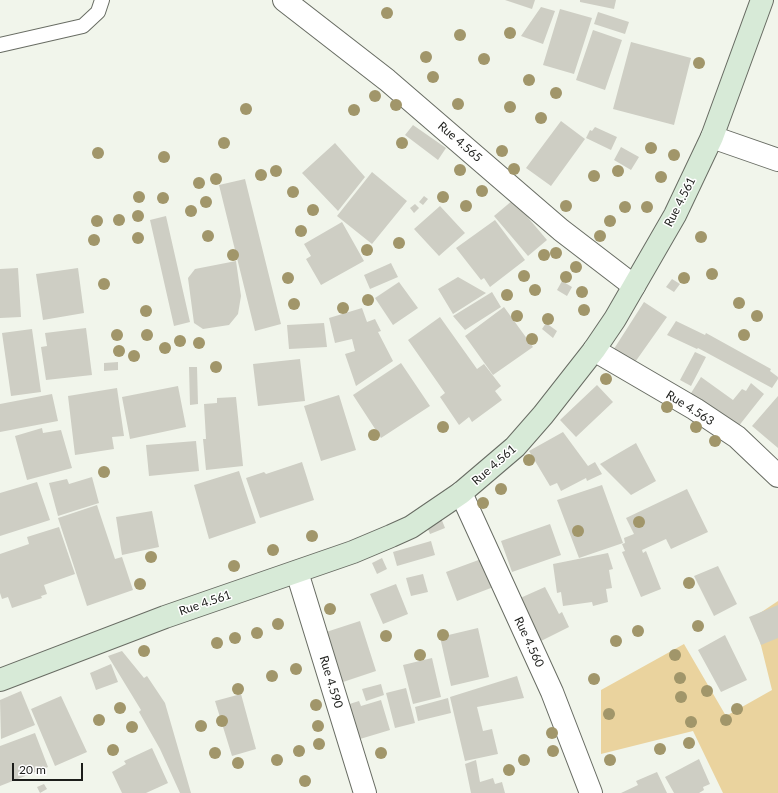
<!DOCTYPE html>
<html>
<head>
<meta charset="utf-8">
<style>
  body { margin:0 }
  #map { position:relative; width:778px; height:793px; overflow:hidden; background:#f1f5eb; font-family:Lato,sans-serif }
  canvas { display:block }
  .scale { position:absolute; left:12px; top:763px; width:71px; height:18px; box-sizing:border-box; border:2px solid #1c1d1a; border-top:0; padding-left:5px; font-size:12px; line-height:14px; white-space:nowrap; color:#1c1d1a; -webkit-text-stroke:3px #fff; paint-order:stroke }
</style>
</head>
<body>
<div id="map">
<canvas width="778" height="793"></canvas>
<div class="scale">20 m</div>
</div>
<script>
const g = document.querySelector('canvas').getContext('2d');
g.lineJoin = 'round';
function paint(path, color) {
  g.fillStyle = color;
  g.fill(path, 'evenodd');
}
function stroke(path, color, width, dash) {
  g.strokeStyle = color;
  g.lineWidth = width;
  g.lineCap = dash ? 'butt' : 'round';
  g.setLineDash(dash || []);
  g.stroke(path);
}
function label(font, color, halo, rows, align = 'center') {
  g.font = font + ' Lato,sans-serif';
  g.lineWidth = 3;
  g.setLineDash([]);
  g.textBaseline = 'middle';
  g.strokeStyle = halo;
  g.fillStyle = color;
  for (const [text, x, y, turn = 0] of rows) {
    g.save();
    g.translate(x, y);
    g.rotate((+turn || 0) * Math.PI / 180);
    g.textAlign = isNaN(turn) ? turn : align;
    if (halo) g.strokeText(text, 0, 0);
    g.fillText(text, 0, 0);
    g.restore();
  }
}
const green = new Path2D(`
  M778,601V793H723L693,731L601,754V690L684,644L726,716L772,690L754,617Z`);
const building = new Path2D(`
  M505,0H535L532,9Z
  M580,0H616L614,9L580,2Z
  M541,7L555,11L543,44L521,36Z
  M560,9L592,18L574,74L543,65Z
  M598,12L629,22L625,34L594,24Z
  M593,30L622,40L605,90L576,80Z
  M631,42L691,58L674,125L613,109Z
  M561,121L585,139L551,186L526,168Z
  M413,125L446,148L438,160L405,135Z
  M595,127L617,137L611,150L586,138L590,130L592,131Z
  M335,143L365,177L338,211L302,173Z
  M621,147L639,157L631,170L614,160Z
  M372,172L407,201L372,244L337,216Z
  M245,179L281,324L255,331L219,185Z
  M424,196L428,199L423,205L419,202Z
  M513,200L547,240L528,256L494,216Z
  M415,204L419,208L414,213L410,208Z
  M440,206L465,233L439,256L414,229Z
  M166,216L190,322L174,326L150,220Z
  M495,220L525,260L490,287L484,278L481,280L456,248Z
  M342,222L364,261L321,285L306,259L311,256L304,244Z
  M236,261L241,296L238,314L229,325L203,329L194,323L188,278L195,269Z
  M391,263L398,277L370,289L364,275Z
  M18,268L21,317L0,318V269Z
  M78,268L84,313L43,320L36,274Z
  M458,277L486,293L453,314L438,289Z
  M672,279L680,284L674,292L666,287Z
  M562,281L572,287L567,296L557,290Z
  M399,282L418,308L393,325L375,298Z
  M492,292L501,307L465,330L453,316Z
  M644,302L667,317L633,365L612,352Z
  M504,307L533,347L493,375L465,336Z
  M362,308L367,322L375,319L381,331L378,332L393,361L356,386L345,354L355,351L352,339L335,343L329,318Z
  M440,317L477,369L484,364L501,386L495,391L502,400L472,422L469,417L459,425L440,397L445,393L408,340Z
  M676,321L705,335L706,333L771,369L770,371L778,377V379L772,388L698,348L697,349L667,335Z
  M324,323L327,347L289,349L287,325Z
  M546,323L557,331L553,338L542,329Z
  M86,328L92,375L46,380L41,347L47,346L45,333Z
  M32,329L41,392L11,396L2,333Z
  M695,352L706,357L691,386L680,380Z
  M300,359L305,401L258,406L253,364Z
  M118,362V370L104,371V363Z
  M401,363L430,406L381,438L353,395Z
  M189,367H197L198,404L190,405Z
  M701,377L733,400L742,389L746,391L751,383L764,394L734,432L688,398Z
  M597,385L613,402L576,437L560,420Z
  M178,386L186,427L130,439L122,397Z
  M117,388L124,436L112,437L114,449L75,455L68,396Z
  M52,394L58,421L0,432V404Z
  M339,395L356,450L321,461L304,406Z
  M778,396V448L752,426Z
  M236,397L243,466L206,470L203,439H206L204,404L217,403V398Z
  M42,428L43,433L61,430L72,468L27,480L15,436Z
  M563,432L588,466L595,462L602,474L587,481L586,478L561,491L557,483L550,486L529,451Z
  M196,441L199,471L149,476L146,445Z
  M636,443L656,481L631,495L600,464Z
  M302,462L314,500L260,518L246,478L264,472L266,474Z
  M239,471L256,523L209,539L194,485Z
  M92,477L99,503L58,516L49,483L67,479L69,484Z
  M37,482L50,520L0,536V493Z
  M602,485L623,543L579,558L557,500Z
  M687,489L708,532L671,549L666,539L642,550L643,553L646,551L661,589L641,597L622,552L625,551L622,544L625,543L624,538L634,534L626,518Z
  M97,505L115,559L122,557L133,590L87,606L58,518Z
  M152,511L159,547L122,555L116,517Z
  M441,518L445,528L430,534L426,524Z
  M550,524L561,555L512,572L501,541Z
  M59,527L75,574L44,585L47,594L41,596L42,598L12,608L8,597L2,599L0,593V554L29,544L27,537Z
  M431,541L435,555L397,566L393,552Z
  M608,553L613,569L609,570L612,588L606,589L608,602L593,606L592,602L563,606L561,592L557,593L553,564Z
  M382,558L387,569L377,574L372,563Z
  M484,558L496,586L457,601L446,572Z
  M718,566L737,604L714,616L694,576Z
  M423,574L428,592L411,596L406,578Z
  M396,584L408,614L383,624L370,594Z
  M545,587L559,614L562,612L569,627L539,642L518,599Z
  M778,605V638L761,645L749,617Z
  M360,621L376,671L337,684L320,634Z
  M478,628L489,677L451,686L440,637Z
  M725,635L747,680L721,692L698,650Z
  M122,651L144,678L147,676L165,703L191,793H180L160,749L139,712L141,710L108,656Z
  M432,658L441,697L413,704L403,665Z
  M111,664L118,682L96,690L90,673Z
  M517,676L524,698L477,707L483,731L492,729L498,754L465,761L450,697Z
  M381,684L384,695L366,701L362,689Z
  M406,688L415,723L395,728L386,693Z
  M21,691L35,725L1,739L0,700Z
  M241,694L256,749L232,756L215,701Z
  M61,696L87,752L55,766L31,709Z
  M448,698L451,713L418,721L415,707Z
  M381,700L390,730L350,742L340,707L359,701L361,706Z
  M35,733L48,767L0,786V746Z
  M152,748L168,783L146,793H122L112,772L126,764L124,761Z
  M699,759L710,784L703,787L704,790L699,793H674L665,777Z
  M476,760L480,782L493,778L495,784L502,782L505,793H471L465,764Z
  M657,772L667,793H621L638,785L636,781Z
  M44,784L47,789L40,793L37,787Z`);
const lane = new Path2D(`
  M0,45L83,26L98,12L102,0`);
const street = new Path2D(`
  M284,0L387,80L561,230L634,286
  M712,137L778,160
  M594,350L695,409L737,437L778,476
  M461,493L552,692L591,793
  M297,572L365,793`);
const secondary = new Path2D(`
  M0,680L165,617L353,552L391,536L411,527L461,493L515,447L543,415L594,350L615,319L675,215L712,137L762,0`);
const trees = [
  [387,13],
  [510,33],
  [460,35],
  [426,57],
  [484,59],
  [699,63],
  [433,77],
  [529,80],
  [556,93],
  [375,96],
  [458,104],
  [396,105],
  [510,107],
  [246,109],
  [354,110],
  [541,118],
  [224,143],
  [402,143],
  [651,148],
  [502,151],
  [98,153],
  [674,155],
  [164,157],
  [514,169],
  [460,170],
  [276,171],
  [618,171],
  [261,175],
  [594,176],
  [661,177],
  [216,179],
  [199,183],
  [482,191],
  [293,192],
  [139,197],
  [443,197],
  [163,198],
  [206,202],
  [466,206],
  [566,206],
  [625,207],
  [647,207],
  [313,210],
  [191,211],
  [138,216],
  [119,220],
  [97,221],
  [610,221],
  [301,231],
  [208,236],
  [600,236],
  [701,237],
  [138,238],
  [94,240],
  [399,243],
  [367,250],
  [556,253],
  [233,255],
  [544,255],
  [576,267],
  [712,274],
  [524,276],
  [566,277],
  [288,278],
  [684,278],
  [104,284],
  [535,290],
  [582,292],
  [507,295],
  [368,300],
  [739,303],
  [294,304],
  [343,308],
  [584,310],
  [146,311],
  [517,316],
  [757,316],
  [548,319],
  [117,335],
  [147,335],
  [744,335],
  [532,339],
  [180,341],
  [199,343],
  [165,348],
  [119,351],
  [134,356],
  [216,367],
  [606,379],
  [667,407],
  [443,427],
  [696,427],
  [374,435],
  [715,441],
  [529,460],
  [104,472],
  [501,489],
  [483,503],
  [639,522],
  [578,531],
  [312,536],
  [273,550],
  [151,557],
  [234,566],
  [689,583],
  [140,584],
  [330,609],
  [278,624],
  [698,626],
  [638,631],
  [257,633],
  [443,635],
  [386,636],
  [235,638],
  [616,641],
  [217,643],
  [144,651],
  [420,655],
  [675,655],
  [296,669],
  [272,676],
  [680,678],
  [594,679],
  [238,689],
  [707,691],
  [681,697],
  [316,705],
  [120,708],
  [737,709],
  [609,714],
  [99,720],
  [726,720],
  [222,721],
  [691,722],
  [201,726],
  [318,726],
  [132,727],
  [552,733],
  [689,743],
  [319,744],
  [660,749],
  [113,750],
  [299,751],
  [553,751],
  [215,753],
  [381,753],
  [277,760],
  [524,760],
  [610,760],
  [238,763],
  [509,770],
  [305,781]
];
const streetNames = [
  ["Rue 4.565",460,142,41],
  ["Rue 4.561",680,202,-63],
  ["Rue 4.563",690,408,32],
  ["Rue 4.561",494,465,-41],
  ["Rue 4.561",205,603,-19],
  ["Rue 4.560",529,642,65],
  ["Rue 4.590",331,682,73]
];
paint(green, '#ead39e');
paint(building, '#cecec4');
stroke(lane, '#686c63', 16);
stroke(street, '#686c63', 24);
stroke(secondary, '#686c63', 24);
stroke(lane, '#fff', 14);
stroke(street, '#fff', 22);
stroke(secondary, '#d7ead7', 22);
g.fillStyle = '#a1966a';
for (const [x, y] of trees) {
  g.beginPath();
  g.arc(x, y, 6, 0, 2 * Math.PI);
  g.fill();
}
label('12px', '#1c1d1a', '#fff', streetNames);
</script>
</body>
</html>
